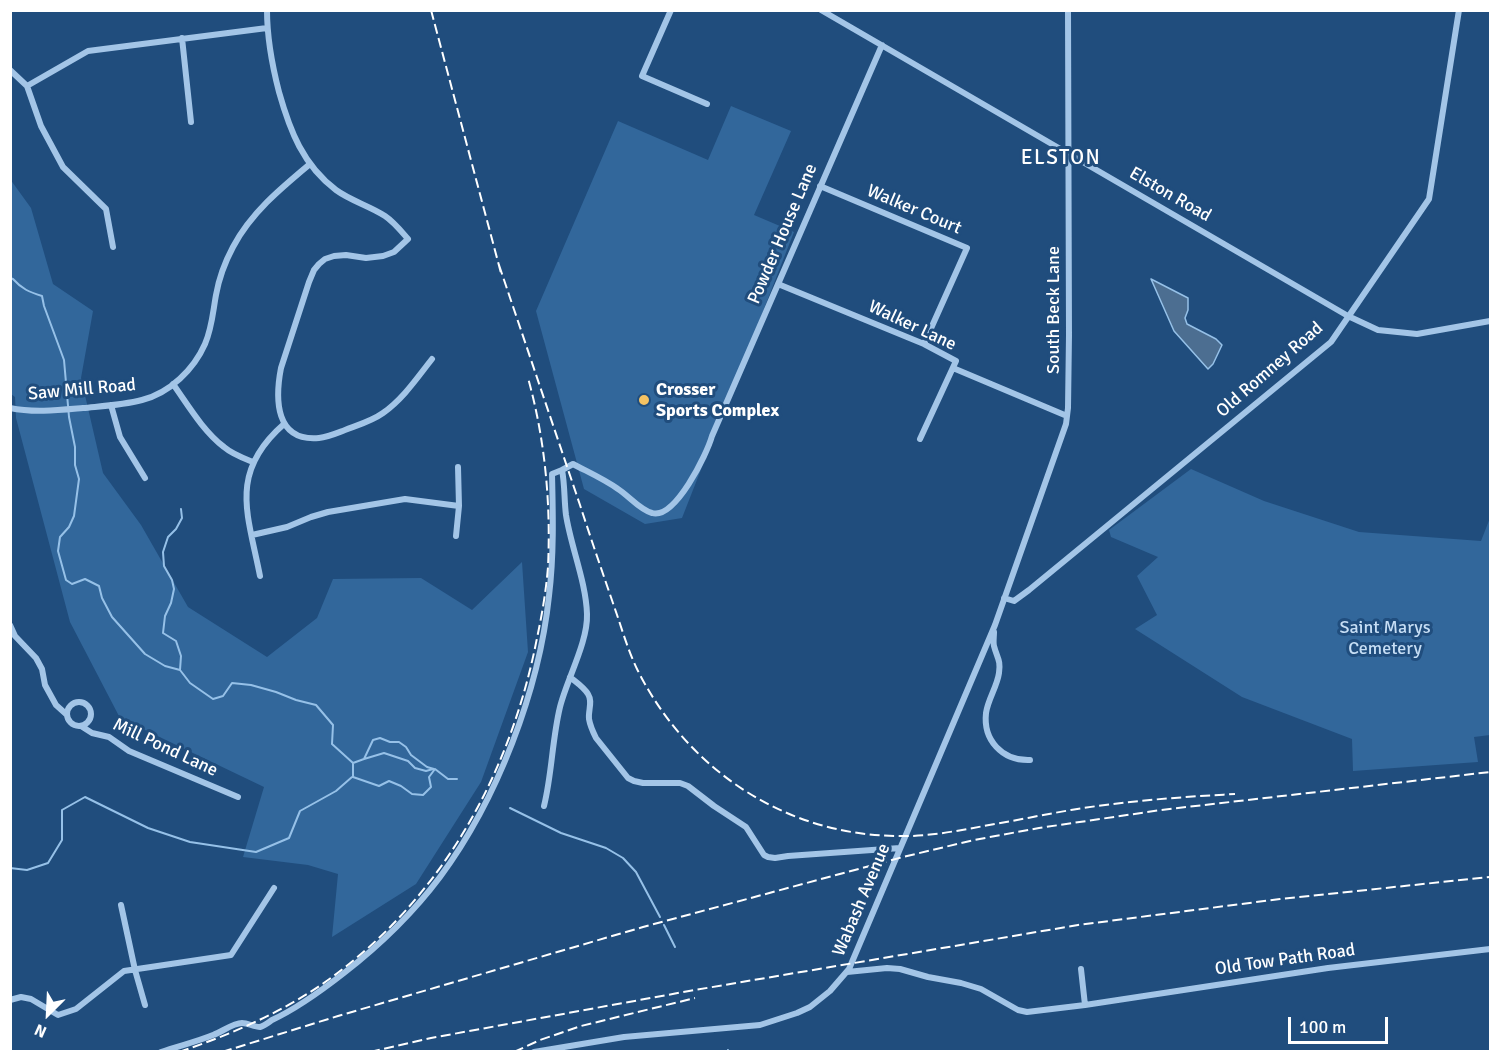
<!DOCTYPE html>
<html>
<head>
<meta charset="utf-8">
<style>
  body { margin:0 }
  #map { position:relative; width:1501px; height:1062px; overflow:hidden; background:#204d7d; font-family:Signika,sans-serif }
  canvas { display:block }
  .frame { position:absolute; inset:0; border:12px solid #fff; pointer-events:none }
  .north { position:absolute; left:18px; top:984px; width:60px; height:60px; -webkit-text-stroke:4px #204d7d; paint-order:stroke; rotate:204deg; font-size:16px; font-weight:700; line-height:24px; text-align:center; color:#fff }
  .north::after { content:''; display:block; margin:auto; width:21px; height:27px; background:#fff; clip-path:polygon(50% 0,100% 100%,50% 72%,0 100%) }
  .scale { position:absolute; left:1288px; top:1017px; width:100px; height:27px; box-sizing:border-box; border:3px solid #fff; border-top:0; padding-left:8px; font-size:18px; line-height:21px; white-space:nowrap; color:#fff; -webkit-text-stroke:4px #204d7d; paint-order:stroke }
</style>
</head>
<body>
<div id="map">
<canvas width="1501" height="1062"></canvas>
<div class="frame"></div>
<div class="north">N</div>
<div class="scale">100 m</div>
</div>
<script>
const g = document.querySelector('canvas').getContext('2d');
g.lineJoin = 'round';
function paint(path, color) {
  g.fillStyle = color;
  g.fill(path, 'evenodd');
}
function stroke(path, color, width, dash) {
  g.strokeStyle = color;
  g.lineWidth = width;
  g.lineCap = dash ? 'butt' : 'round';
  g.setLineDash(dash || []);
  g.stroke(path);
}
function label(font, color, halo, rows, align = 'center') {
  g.font = font + ' Signika,sans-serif';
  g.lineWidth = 6;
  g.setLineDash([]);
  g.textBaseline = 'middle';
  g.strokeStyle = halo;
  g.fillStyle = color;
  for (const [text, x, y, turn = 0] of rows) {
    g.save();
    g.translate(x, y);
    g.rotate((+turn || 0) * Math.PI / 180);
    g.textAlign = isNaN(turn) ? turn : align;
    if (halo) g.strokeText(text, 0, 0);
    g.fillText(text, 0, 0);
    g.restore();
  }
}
const green = new Path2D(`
  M731,106L791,131L754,215L794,232L682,518L645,524L584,489L536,311L618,121L708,160Z
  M10,179L31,208L53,284L93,311L81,378L103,473L141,525L188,607L267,657L317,618L333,579L421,578L472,610L522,562L528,652L481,782L416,884L332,937L338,874L308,865L243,857L264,787L120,718L70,622L16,418L15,397L11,394Z
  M1191,469L1264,501L1359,532L1481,541L1490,518V735L1474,737L1478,762L1353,771L1352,739L1242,697L1135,629L1157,615L1137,576L1158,557L1111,537L1109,530Z`);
const water = new Path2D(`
  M1151,279L1188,298V310L1185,318L1187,324L1216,339L1222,345L1213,364L1208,369L1174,331Z`);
const stream = new Path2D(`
  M10,278L13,279C22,289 29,292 42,296L44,306L64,360L69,417L75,447V465L79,479L74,516L69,527L60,537L58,551L66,580L72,584L85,579L99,586L102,598L112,617L145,654L165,666L180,670L190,683L213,699L223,696L232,683L251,685L276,692L296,700L316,705L333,725L332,744L353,763V777L379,786L389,781L401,786L412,794L423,795L431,787L429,777L435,769L448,779H457
  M180,670L181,656L176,641L163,633L165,616L171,603L174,589L172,580L164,566L163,552L168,537L176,529L182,518L181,509
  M364,759L384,753L408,761L415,768L426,771L433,769
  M353,763L364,759L373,740L380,738L390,742H399L406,747L411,755L427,767L434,769
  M510,808L561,833L606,848L623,858L636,872L660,917
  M10,868L27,870L48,863L62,840V810L85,797L148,828L190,842L256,852L289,838L300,811L336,791L352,777
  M664,925L675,947
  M728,1050L729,1052`);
const minor = new Path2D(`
  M267,10C267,38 272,65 279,92C290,131 303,165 336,190C351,201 370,206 385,216C394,222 401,231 408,239L394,252L383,256L366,258L346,255L334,256L325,259L319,264L314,270L309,282L281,368C275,399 275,442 319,438C328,437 337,433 345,430C358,425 372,421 383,413C403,399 417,378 432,359
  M671,10L642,76L707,104
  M821,10L1348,316L1378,330L1417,334L1490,321
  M182,38L191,122
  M10,70L27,86L41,126L63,167L106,209L113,247
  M27,86L88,51L267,28
  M820,186L967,248L924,344
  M778,284L924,344L956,361L920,439
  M953,368L1067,416
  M173,384C188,405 203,431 224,447C232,454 243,458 253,462
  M111,405L120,437L145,478
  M10,408C34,413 60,410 83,408C103,406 123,405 142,400C170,393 194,369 205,344C212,328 213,311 216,295C219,278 225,262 233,247C251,213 280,189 310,164
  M252,535L287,527L311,517L328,512L405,499L459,506
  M456,536L459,506L458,467
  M260,576C248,514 228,473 284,424
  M1004,598L1014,601L1029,590L1331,342L1429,199L1459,10
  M10,625L15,636L36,658L42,669L45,685L56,705L66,714
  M994,632C994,637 993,642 994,646C997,658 1001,660 999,673C997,687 988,699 986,713C983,740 1002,761 1030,760
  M570,677C576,682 584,687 588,694C593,702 588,710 589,719C590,725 593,732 596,738L628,778L634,781L643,783H680L688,786L714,806L746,827L764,855L768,857L775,858L788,856L900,848
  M67 714a12 12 0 1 1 24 0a12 12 0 1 1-24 0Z
  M81,726L92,733L109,737L129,751L238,797
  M544,806C552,774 552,740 560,707C567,679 588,642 587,614C586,582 571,547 566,515C564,500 565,485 562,470L573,464C588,472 604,479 618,489C629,496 640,510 652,513C675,520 707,454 712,436L882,45
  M121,905L135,970L145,1005
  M1081,969L1085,1005
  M847,972L887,968L900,969L928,977L961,983L981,989L1018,1010L1027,1012L1085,1005L1328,968L1490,949
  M10,1000L21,997L31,999L58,1015L76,1009L124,971L231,955L274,888
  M161,1052C178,1046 196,1042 213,1035C222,1032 233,1023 242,1023C248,1023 254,1027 260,1027C264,1026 269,1022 272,1020C298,1008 321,991 344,973C380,945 413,913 440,877C497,800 539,691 549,596C554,555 553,515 552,474L562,470
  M534,1052L624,1037L760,1025L797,1013L810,1007L830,991L849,969L995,625L1066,424L1068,408L1069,335L1068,10`);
const rail = new Path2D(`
  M431,10L501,273
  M499,265C526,345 553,425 580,505C591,539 603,574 615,609C622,629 628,651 638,671C688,770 785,835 897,836C927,837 956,831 984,826C1013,821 1042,815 1071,810C1125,801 1180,797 1235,794
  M179,1052C238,1032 295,1007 344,968C448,887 512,767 537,638C542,615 546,591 548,567C551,503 545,439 528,378
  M222,1052L338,1016L643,927L903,857L974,840L1039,828L1161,810L1490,772
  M370,1052L431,1038L689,991L1078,925L1280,899L1490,877
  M514,1052L540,1040L581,1026L695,998`);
const markers = [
  [644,400,6,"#f5c363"]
];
const streetNames = [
  ["Elston Road",1170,195,30],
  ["Walker Court",914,210,23],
  ["Powder House Lane",783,234,-67],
  ["South Beck Lane",1054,310,-90],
  ["Walker Lane",912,326,25],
  ["Old Romney Road",1270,370,-41],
  ["Saw Mill Road",82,390,-5],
  ["Mill Pond Lane",165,748,25],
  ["Wabash Avenue",862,900,-67],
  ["Old Tow Path Road",1285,960,-8]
];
const poiNames = [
  ["Crosser",656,390],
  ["Sports Complex",656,411]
];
const parkNames = [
  ["Saint Marys",1385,628],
  ["Cemetery",1385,649]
];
const quarterNames = [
  ["ELSTON",1061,158]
];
paint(green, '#32679b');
paint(water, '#4c6e91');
stroke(water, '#96c1e8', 1.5);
stroke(stream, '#96c1e8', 2);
stroke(minor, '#a3c5e7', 6);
stroke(rail, '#fff', 2, [10, 4.5]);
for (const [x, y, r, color] of markers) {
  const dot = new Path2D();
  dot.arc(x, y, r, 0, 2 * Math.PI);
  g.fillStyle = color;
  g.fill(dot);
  stroke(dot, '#204d7d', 2);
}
label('18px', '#fff', '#204d7d', streetNames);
label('bold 18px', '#fff', '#204d7d', poiNames, 'left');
label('18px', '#c6def5', '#204d7d', parkNames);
g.letterSpacing = '1.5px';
label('21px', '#fff', '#204d7d', quarterNames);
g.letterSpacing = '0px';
</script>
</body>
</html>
